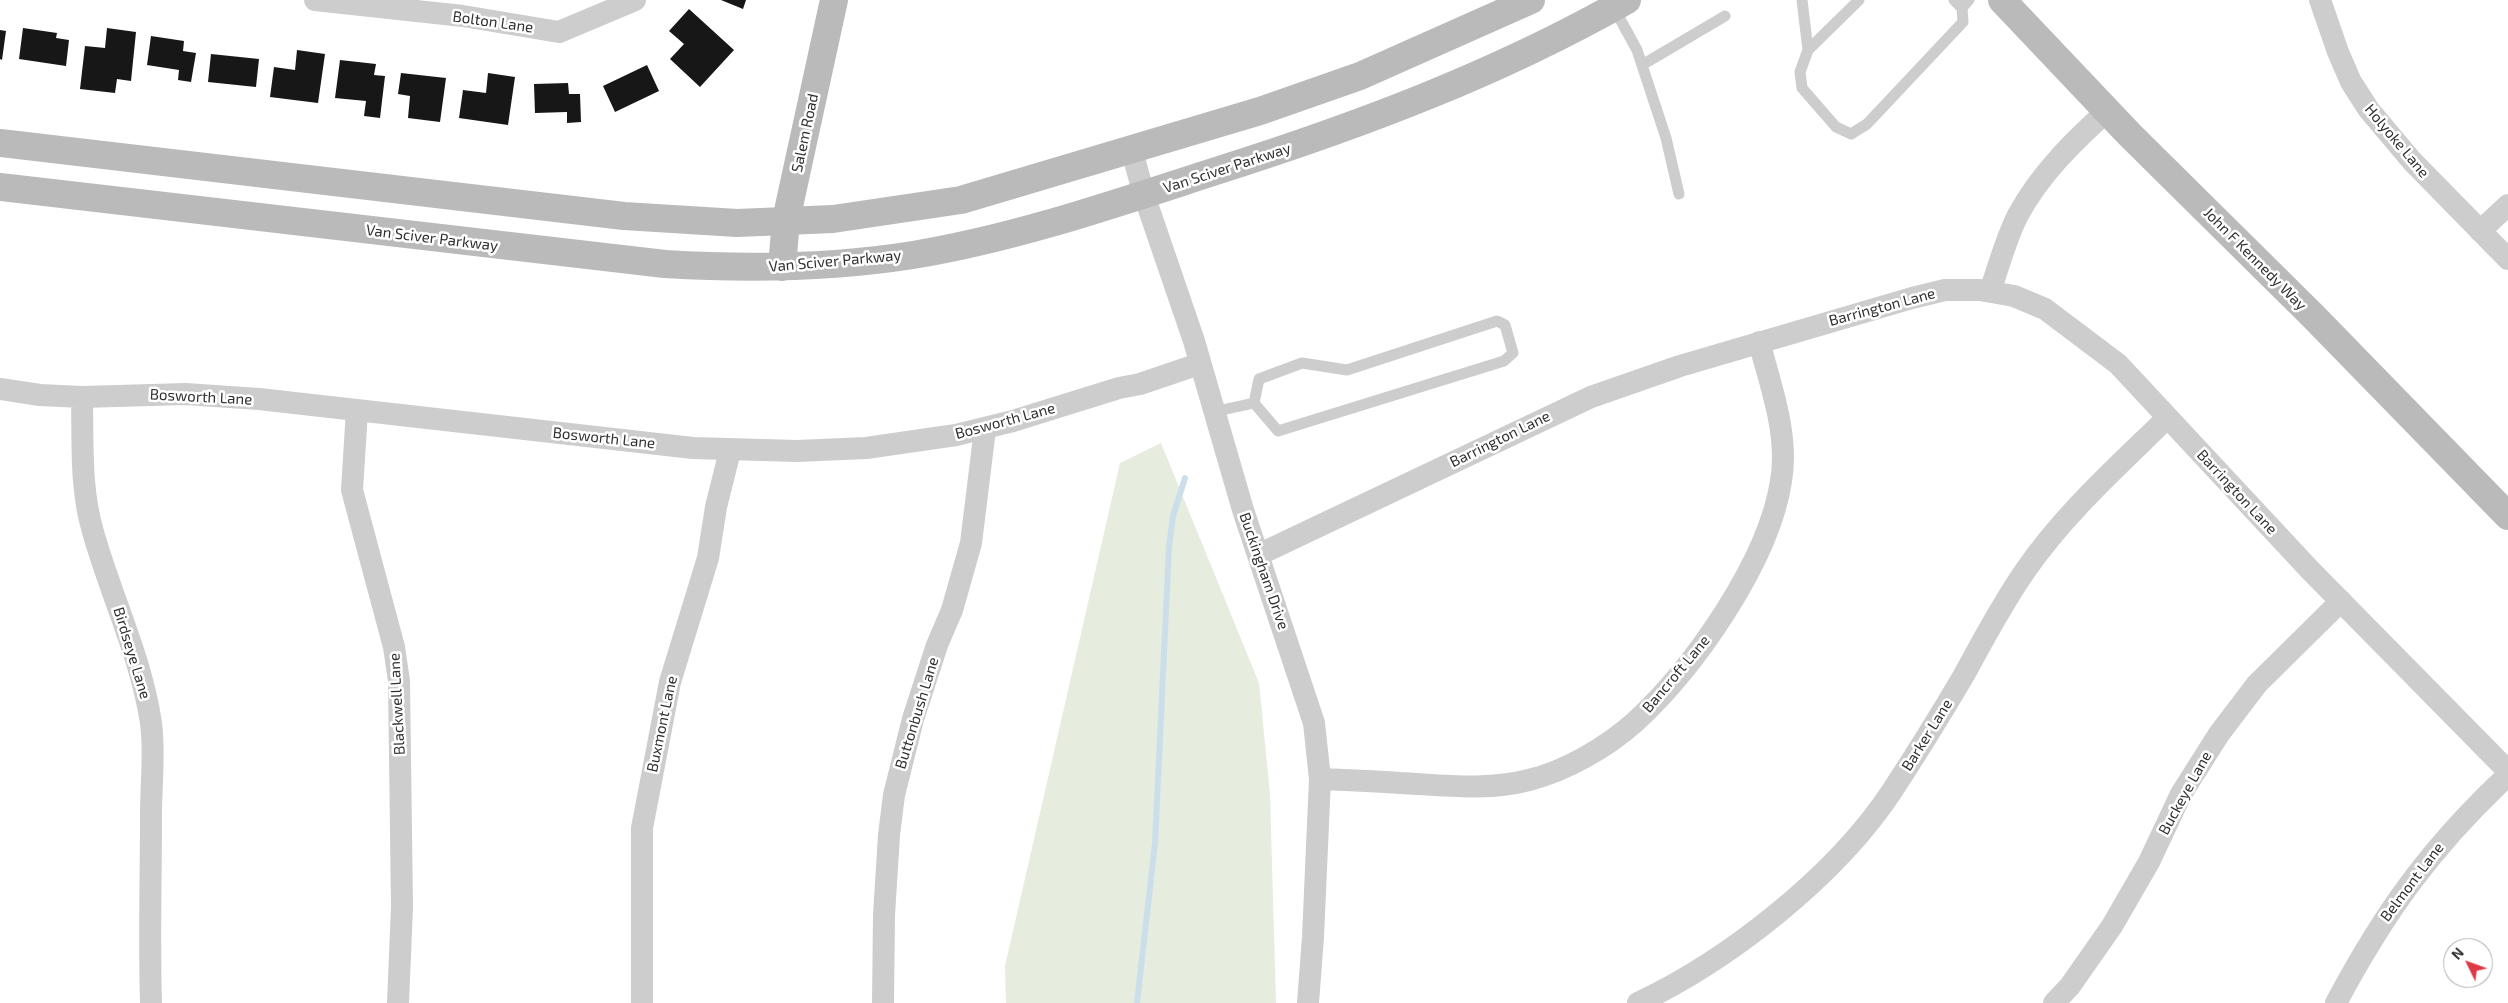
<!DOCTYPE html>
<html>
<head>
<meta charset="utf-8">
<style>
  body { margin:0 }
  #map { position:relative; width:2508px; height:1003px; overflow:hidden; background:#fff; font-family:"Exo 2",sans-serif }
  canvas { display:block }
  .north { position:absolute; left:2443px; top:938px; width:50px; height:50px; box-sizing:border-box; background:#fff; border:1px solid #acacac; border-radius:50%; rotate:312deg; font-size:14px; font-weight:700; line-height:20px; text-align:center; color:#303030 }
  .north::after { content:''; display:block; margin:auto; width:18px; height:22px; background:#df3945; clip-path:polygon(50% 0,100% 100%,50% 72%,0 100%) }
</style>
</head>
<body>
<div id="map">
<canvas width="2508" height="1003"></canvas>
<div class="north">N</div>
</div>
<script>
const g = document.querySelector('canvas').getContext('2d');
g.lineJoin = 'round';
function paint(path, color) {
  g.fillStyle = color;
  g.fill(path, 'evenodd');
}
function stroke(path, color, width, dash) {
  g.strokeStyle = color;
  g.lineWidth = width;
  g.lineCap = dash ? 'butt' : 'round';
  g.setLineDash(dash || []);
  g.stroke(path);
}
function label(font, color, halo, rows, align = 'center') {
  g.font = font + ' "Exo 2",sans-serif';
  g.lineWidth = 5;
  g.setLineDash([]);
  g.textBaseline = 'middle';
  g.strokeStyle = halo;
  g.fillStyle = color;
  for (const [text, x, y, turn = 0] of rows) {
    g.save();
    g.translate(x, y);
    g.rotate((+turn || 0) * Math.PI / 180);
    g.textAlign = isNaN(turn) ? turn : align;
    if (halo) g.strokeText(text, 0, 0);
    g.fillText(text, 0, 0);
    g.restore();
  }
}
const green = new Path2D(`
  M1161,443L1259,683L1270,794L1276,1003H1006L1005,966L1120,463Z`);
const stream = new Path2D(`
  M1137,1003L1155,843L1169,547L1173,516L1185,478`);
const building = new Path2D(`
  M721,0H746L743,9Z
  M689,9L734,50L700,87L670,59L684,44L669,31Z
  M23,28L57,33L56,38L69,40L66,66L19,59Z
  M107,28L136,32L131,81L117,79L115,93L80,89L85,46L105,48Z
  M0,30L6,31L2,60L0,59Z
  M151,36L184,41L183,51L196,53L191,82L178,80L179,70L147,65Z
  M297,50L325,54L318,103L270,97L274,67L295,70Z
  M211,54L259,59L256,87L208,82Z
  M340,60L376,64L374,75L385,76L380,118L364,116L366,101L335,98Z
  M647,65L659,91L615,112L603,86Z
  M401,73L446,78L440,122L408,118L410,96L398,94Z
  M488,73L515,77L508,125L459,118L463,90L486,93Z
  M568,83L569,94H580L581,122L567,123V112L535,113L534,84Z`);
const lane = new Path2D(`
  M1802,0L1808,50L1859,0
  M1954,0L1962,8L1969,0
  M1614,8L1637,50L1666,138L1679,194
  M1808,50L1800,72L1802,88L1836,127L1851,134L1867,124L1963,22L1962,8
  M1642,65L1725,16
  M1213,412L1254,403L1278,431L1504,361L1513,353L1505,325L1497,321L1347,370L1302,363L1259,379L1254,403`);
const street = new Path2D(`
  M315,0L463,16L559,32L635,0
  M2320,0L2338,52L2351,82L2369,110L2412,161L2508,259
  M1132,151L1144,195L1194,341L1243,510L1314,723L1320,779L1313,937L1308,1003
  M2480,231L2508,205
  M1990,291C1999,266 2006,238 2018,215C2040,174 2073,142 2107,111
  M0,389L40,395L82,397L186,394L259,399L693,448L797,451L866,448L956,435L1013,421L1119,388L1140,384L1199,364
  M82,397C83,442 80,488 93,532C111,596 141,656 151,723C155,753 151,784 151,814C151,877 149,940 151,1003
  M357,410L352,490L394,647L399,681L402,907L398,1003
  M1258,555L1591,397L1680,366L1912,298L1945,290H1980L2014,296L2045,309L2118,364L2310,570L2508,771
  M1320,779C1347,780 1373,781 1400,783C1442,785 1487,791 1529,780C1566,771 1607,747 1635,722C1694,668 1769,561 1781,481C1789,436 1771,386 1759,342
  M642,1003V828L670,682L708,558L716,507L730,451
  M883,1003L884,915L889,835L894,795L913,719L937,645L952,610L971,543L985,429
  M1638,1003C1729,960 1836,876 1892,791C1917,753 1941,714 1964,675C1983,640 2002,604 2025,571C2065,513 2117,467 2167,418
  M2054,1003L2070,986L2112,926L2149,862L2181,794L2219,734L2257,684L2341,601
  M2336,1003C2385,911 2432,846 2508,775`);
const secondary = new Path2D(`
  M2002,0L2129,134L2313,316L2508,516
  M0,143L624,216L737,223L833,219L961,200L1260,111L1360,76L1531,0
  M0,187L665,264C748,269 831,268 913,255C1016,238 1117,203 1216,171C1358,126 1497,74 1627,0
  M782,267L786,220L834,0`);
const streetNames = [
  ["Bolton Lane",493,22,8],
  ["Salem Road",805,133,-78],
  ["Holyoke Lane",2397,141,50],
  ["Van Sciver Parkway",1227,168,-18],
  ["Van Sciver Parkway",432,238,7],
  ["John F Kennedy Way",2255,259,45],
  ["Van Sciver Parkway",835,261,-5],
  ["Barrington Lane",1882,307,-15],
  ["Bosworth Lane",201,397,3],
  ["Bosworth Lane",1005,421,-15],
  ["Bosworth Lane",604,438,6],
  ["Barrington Lane",1500,439,-26],
  ["Barrington Lane",2237,492,47],
  ["Buckingham Drive",1264,571,71],
  ["Birdseye Lane",132,653,73],
  ["Bancroft Lane",1676,674,-50],
  ["Blackwell Lane",397,704,-93],
  ["Buttonbush Lane",917,713,-73],
  ["Buxmont Lane",662,724,-78],
  ["Barker Lane",1927,735,-58],
  ["Buckeye Lane",2185,793,-61],
  ["Belmont Lane",2412,882,-53]
];
paint(green, '#e6ecde');
stroke(stream, '#cbdfeb', 6);
paint(building, '#171717');
stroke(lane, '#cdcdcd', 11);
stroke(street, '#cdcdcd', 22);
stroke(secondary, '#bababa', 28);
label('15px', '#303030', '#fff', streetNames);
</script>
</body>
</html>
